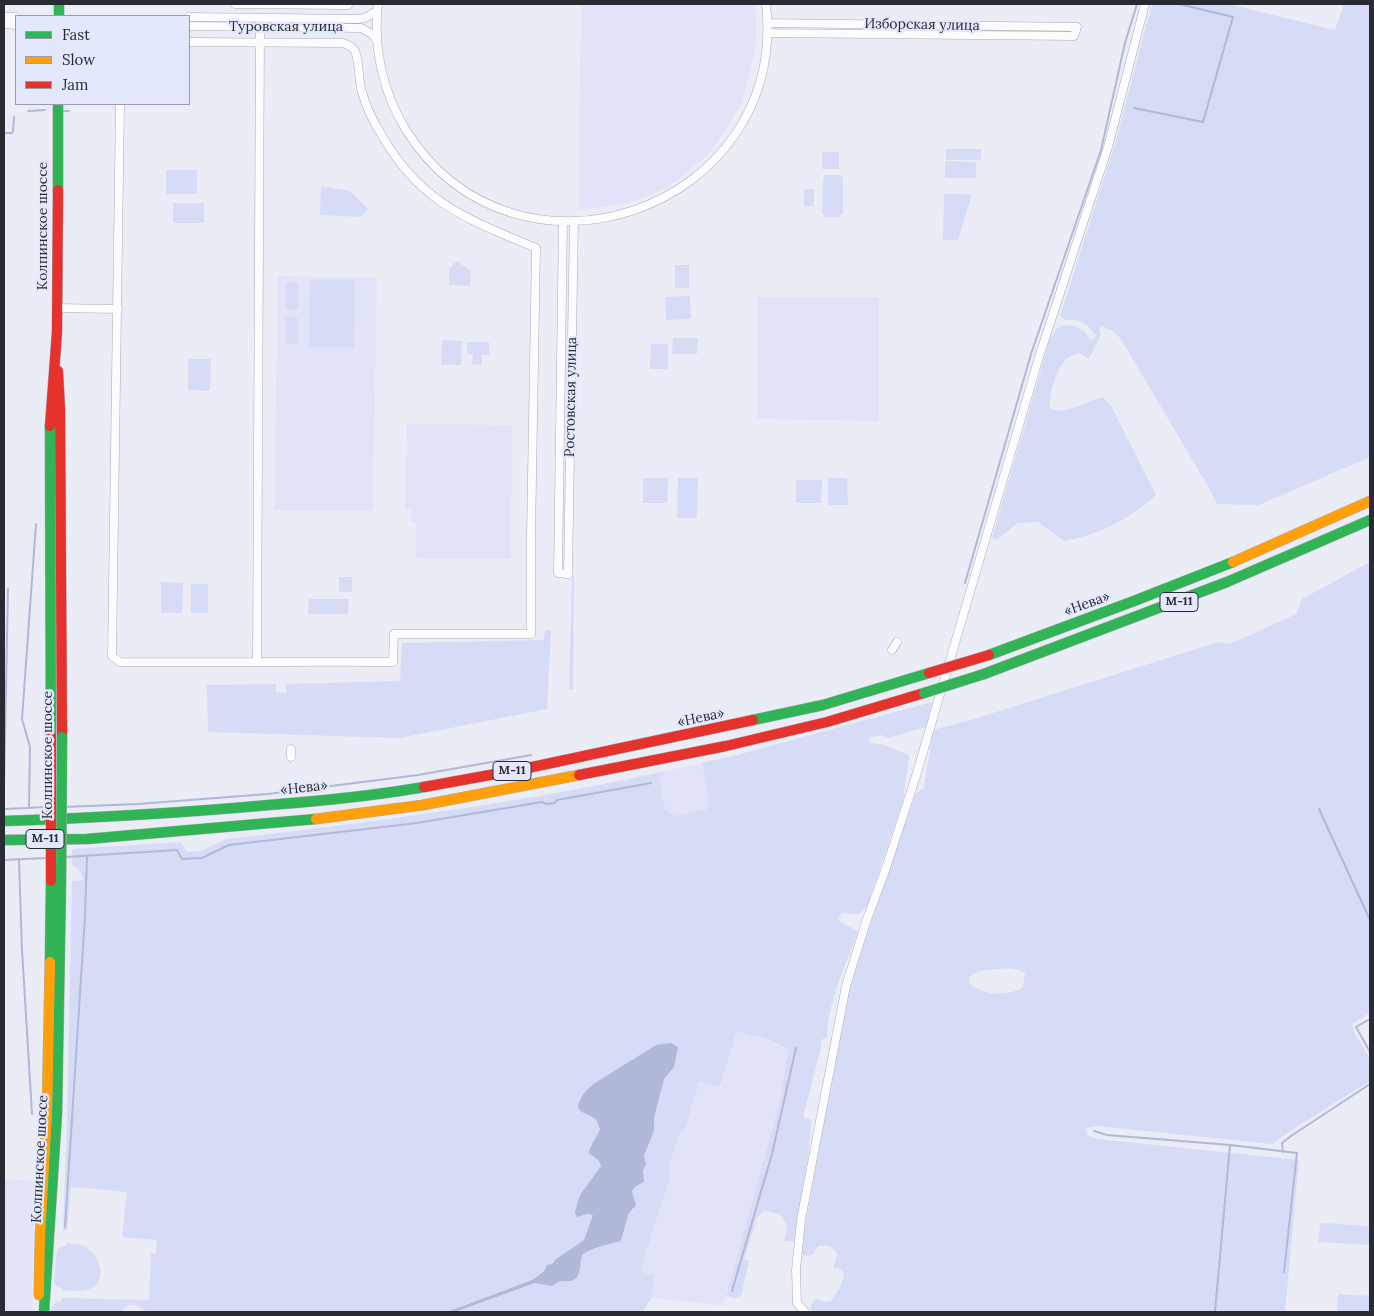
<!DOCTYPE html>
<html>
<head>
<meta charset="utf-8">
<style>
  body { margin:0 }
  #map { position:relative; width:1374px; height:1316px; overflow:hidden; background:#eaecf6; font-family:Lora,serif }
  canvas { display:block }
  .frame { position:absolute; inset:0; border:5px solid #292b32; pointer-events:none }
  .legend { position:absolute; left:15px; top:15px; width:175px; height:90px; box-sizing:border-box; background:#e4e8fc; border:1px solid #999cab; margin:0; padding:6px 9px; list-style:none; font-size:15px; color:#292b32 }
  .legend li { display:flex; align-items:center; gap:10px; height:25px }
  .legend b { width:25px; border:1px solid #999cab }
</style>
</head>
<body>
<div id="map">
<canvas width="1374" height="1316"></canvas>
<div class="frame"></div>
<ul class="legend">
<li><b style="height:6px;background:#30b455"></b>Fast</li>
<li><b style="height:6px;background:#ff9f0a"></b>Slow</li>
<li><b style="height:6px;background:#e5322d"></b>Jam</li>
</ul>
</div>
<script>
const g = document.querySelector('canvas').getContext('2d');
g.lineJoin = 'round';
function paint(path, color) {
  g.fillStyle = color;
  g.fill(path, 'evenodd');
}
function stroke(path, color, width, dash) {
  g.strokeStyle = color;
  g.lineWidth = width;
  g.lineCap = dash ? 'butt' : 'round';
  g.setLineDash(dash || []);
  g.stroke(path);
}
function label(font, color, halo, rows, align = 'center') {
  g.font = font + ' Lora,serif';
  g.lineWidth = 4.5;
  g.setLineDash([]);
  g.textBaseline = 'middle';
  g.strokeStyle = halo;
  g.fillStyle = color;
  for (const [text, x, y, turn = 0] of rows) {
    g.save();
    g.translate(x, y);
    g.rotate((+turn || 0) * Math.PI / 180);
    g.textAlign = isNaN(turn) ? turn : align;
    if (halo) g.strokeText(text, 0, 0);
    g.fillText(text, 0, 0);
    g.restore();
  }
}
const built = new Path2D(`
  M581,4H755L756,18V42L751,68L742,102L724,132L706,157L676,181L653,194L624,204L578,210Z
  M278,276L377,278L373,511L274,510Z
  M758,297H879V421L757,419Z
  M407,424L512,425L511,559L416,558V522L411,521L412,510H405Z
  M714,760L739,781L687,848L653,794L658,780L666,771Z
  M737,1031L751,1036L762,1037L775,1044L788,1049L781,1097L723,1305L651,1298L654,1277L640,1271L669,1182L670,1164L680,1133L686,1126L699,1081L721,1087Z
  M4,1179L34,1181L32,1312H4Z`);
const green = new Path2D(`
  M1152,4H1228L1335,30L1344,4H1370V457L1259,505L1217,504L1206,483L1121,339L1114,332L1102,326L1099,330L1101,334L1089,359L1079,353C1075,355 1068,356 1065,360C1055,373 1049,393 1050,409C1069,415 1084,401 1103,397L1111,406L1156,495C1129,519 1100,535 1064,541L1038,522L1018,523L996,540L992,538L1050,339L1057,328L1063,325L1074,326L1083,330L1091,340L1096,336C1091,329 1085,321 1076,320C1069,320 1065,321 1060,316L1114,147Z
  M946,149H981V160H946Z
  M822,152H839V169H822Z
  M945,161L976,162V178H945Z
  M166,170H197V194H166Z
  M825,175H840L843,177V213L839,217H825L822,213L823,179Z
  M321,186L350,191L368,209L361,217L320,215Z
  M804,189H814V206H804Z
  M944,194H972L958,240H943Z
  M173,203H204V223H173Z
  M457,261L471,271L470,286L449,285V268Z
  M675,265H689V288H675Z
  M310,280H355L354,347H309Z
  M286,283H298V309H286Z
  M690,296L691,319L666,320L665,297Z
  M286,317L298,318V344L286,343Z
  M673,338H698L697,354H672Z
  M442,340L462,341L461,365H441Z
  M467,342H489V355H482V365L472,364L473,355L467,354Z
  M651,344H668V369H650Z
  M188,359H211L210,391L188,390Z
  M643,478H668L667,503H643Z
  M678,478H698L697,518H677Z
  M828,478H847L848,505H828Z
  M796,480H822L821,503H796Z
  M1370,562V1013L1352,1024L1354,1032L1370,1059V1081L1290,1131L1272,1144L1096,1126L1085,1128L1087,1135L1097,1139L1299,1160L1285,1312H815L810,1309L813,1301L818,1299L824,1302L831,1301L841,1286L844,1273L838,1268H833L837,1254L830,1246H818L814,1254L807,1256L800,1254L849,985L916,793L924,788L933,730L974,719L1218,642L1230,644L1296,614L1302,599ZM1007,968L1020,970L1025,973L1023,988C1005,996 985,996 970,984L969,977C980,967 994,971 1007,968Z
  M573,576H574L573,689L569,690L572,577Z
  M339,577H352V592H339Z
  M161,582L183,583L182,613H161Z
  M191,584H208V613H191Z
  M309,599H349L348,614H308Z
  M545,630H551L547,709L400,738L208,732L207,685L276,684V692L286,693V684L400,681L402,643L544,640Z
  M932,702L926,727L888,738L881,735L869,738V743L881,744L909,755L903,800L867,907L859,914L842,913L838,920L858,932C847,960 826,1008 827,1037L821,1040V1048L803,1117L812,1120L808,1156L794,1241H784L787,1225L780,1214L765,1211L758,1216L744,1259L749,1261L741,1296L734,1298L726,1296L781,1097L788,1049L762,1037L751,1036L737,1031L720,1087L699,1081L686,1127L680,1133L670,1164L669,1182L640,1271L654,1276L651,1298L643,1312H455L535,1283L551,1286L560,1280L568,1282L579,1275L582,1255C590,1248 609,1244 621,1241L628,1215L634,1209L632,1191L636,1186L643,1182V1171L646,1164L644,1156L654,1131V1118L664,1079L674,1067L656,1045L588,1088L578,1108C583,1114 592,1114 596,1119C604,1128 596,1139 590,1146L593,1157L599,1161L601,1166L581,1195L578,1217L588,1214H594L584,1240L556,1259L532,1280L447,1312H146C138,1306 127,1300 122,1312H51C51,1305 55,1302 61,1301L62,1298L149,1300L151,1253H156L157,1240L122,1237L127,1192L71,1187L67,1230H63L67,1127L72,881L83,880C82,873 79,867 72,865V849L181,842L187,852L201,851L227,839C374,822 521,803 666,771L659,780L665,810L675,816L706,810L709,801L702,763L737,755Z
  M1322,1223L1370,1226V1245L1318,1242L1320,1225Z
  M67,1243C74,1244 80,1244 86,1247C101,1256 109,1285 86,1290C79,1292 70,1290 62,1290V1288L57,1287L54,1283L57,1250L62,1246H67Z
  M1338,1294L1370,1296V1312H1337Z`);
const water = new Path2D(`
  M671,1043L678,1047L674,1067L664,1079L654,1118V1131L644,1156L646,1164L643,1171L644,1182L636,1186L632,1191L636,1205L628,1215L621,1241C610,1244 590,1248 582,1255C579,1271 582,1284 560,1281L551,1286L535,1283L455,1312H447L532,1280L544,1271L547,1265L552,1264L556,1259L584,1240L593,1215L588,1214L577,1217L575,1212L580,1195L601,1166L599,1161L589,1153C590,1144 597,1138 600,1129L596,1119L582,1112L578,1108C579,1098 586,1089 595,1083L656,1045Z`);
const stream = new Path2D(`
  M1134,108L1203,122L1233,17L1179,4
  M28,111L45,110
  M62,111H69
  M4,133H12L13,131L14,117
  M965,583L1031,354L1101,150L1125,43L1137,4
  M4,789L8,589
  M29,807L30,747L22,719L36,524
  M64,807L138,804L268,794L418,775L531,755
  M4,809L47,807
  M1319,809L1370,920
  M66,857L177,850L182,859L202,858L229,845L417,823L542,802L546,804L555,803L557,800L651,783
  M4,860L46,858
  M19,860L22,950L32,1114
  M1370,1019L1356,1027L1370,1052
  M1094,1131L1107,1135L1230,1145L1297,1153L1284,1272
  M1283,1152L1282,1143L1291,1136L1370,1084
  M65,1227L85,916L87,856
  M732,1291L772,1154L796,1048
  M1215,1312L1230,1145`);
const street = new Path2D(`
  M235,4L348,5L349,4
  M378,4C373,48 383,93 406,130C516,305 789,209 766,4
  M4,17H16
  M189,17L359,19L365,18L377,11
  M4,24L16,25
  M189,26L361,28L372,34L377,41
  M767,33L1074,36L1077,27L767,23
  M120,104L112,656L120,662C211,663 302,661 393,662L394,634H531V535L536,248C467,219 420,203 381,134C373,121 366,107 362,92C358,79 360,64 355,51C352,46 348,45 343,43L189,42
  M563,222L558,573L568,574L574,221
  M57,308L118,309
  M892,650L897,642
  M257,661L260,31
  M291,749V757
  M805,1312L797,1303L796,1270L801,1220L846,986L866,922L886,868L916,776L1039,357L1108,147L1145,4`);
const fast = new Path2D(`
  M59,4V16
  M58,190V104
  M50,426L51,737
  M989,655L1134,601L1233,562
  M984,674L1227,582L1370,520
  M753,720L823,705L929,673
  M4,821C93,818 181,813 269,805C321,801 373,796 424,787
  M4,840L87,839L316,819
  M50,962L51,881
  M44,1312L57,1113L61,881`);
const slow = new Path2D(`
  M1233,562L1370,501
  M316,819L423,805L579,775
  M39,1295L40,1237L47,1113L50,962`);
const jam = new Path2D(`
  M58,371L60,410L62,737
  M50,426L57,332L58,190
  M579,775L726,746L827,722L924,693
  M424,787L523,769L753,720`);
const fastBridge = new Path2D(`
  M924,693L984,674
  M61,881L62,737`);
const jamBridge = new Path2D(`
  M929,673L989,655
  M51,737V881`);
const shields = [
  [1179,602,38],
  [512,771,38],
  [45,839,38]
];
const shieldNames = [
  ["М-11",1179,602],
  ["М-11",512,771],
  ["М-11",45,839]
];
const streetNames = [
  ["Изборская улица",922,25,1],
  ["Туровская улица",286,27],
  ["Колпинское шоссе",43,226,-90],
  ["Ростовская улица",571,397,-89],
  ["«Нева»",1087,604,-20],
  ["«Нева»",701,718,-12],
  ["Колпинское шоссе",48,755,-90],
  ["«Нева»",304,788,-6],
  ["Колпинское шоссе",40,1159,-87]
];
paint(built, '#e1e4f8');
paint(green, '#d6dcf6');
paint(water, '#b1b8d8');
stroke(stream, '#b1b8d8', 2);
stroke(street, '#abacb4', 9);
stroke(fast, '#abacb4', 11);
stroke(slow, '#abacb4', 11);
stroke(jam, '#abacb4', 11);
stroke(street, '#fcfcfe', 8);
stroke(fast, '#30b455', 10);
stroke(slow, '#ff9f0a', 10);
stroke(jam, '#e5322d', 10);
stroke(fastBridge, '#abacb4', 11, []);
stroke(jamBridge, '#abacb4', 11, []);
stroke(fastBridge, '#30b455', 10);
stroke(jamBridge, '#e5322d', 10);
for (const [x, y, w] of shields) {
  const box = new Path2D();
  box.roundRect(x - w / 2, y - 9.5, w, 19, 4);
  g.fillStyle = '#e4e8fc';
  g.fill(box);
  stroke(box, '#292b32', 1);
}
label('bold 12px', '#292b32', null, shieldNames);
label('14px', '#292b32', '#e4e8fc', streetNames);
</script>
</body>
</html>
